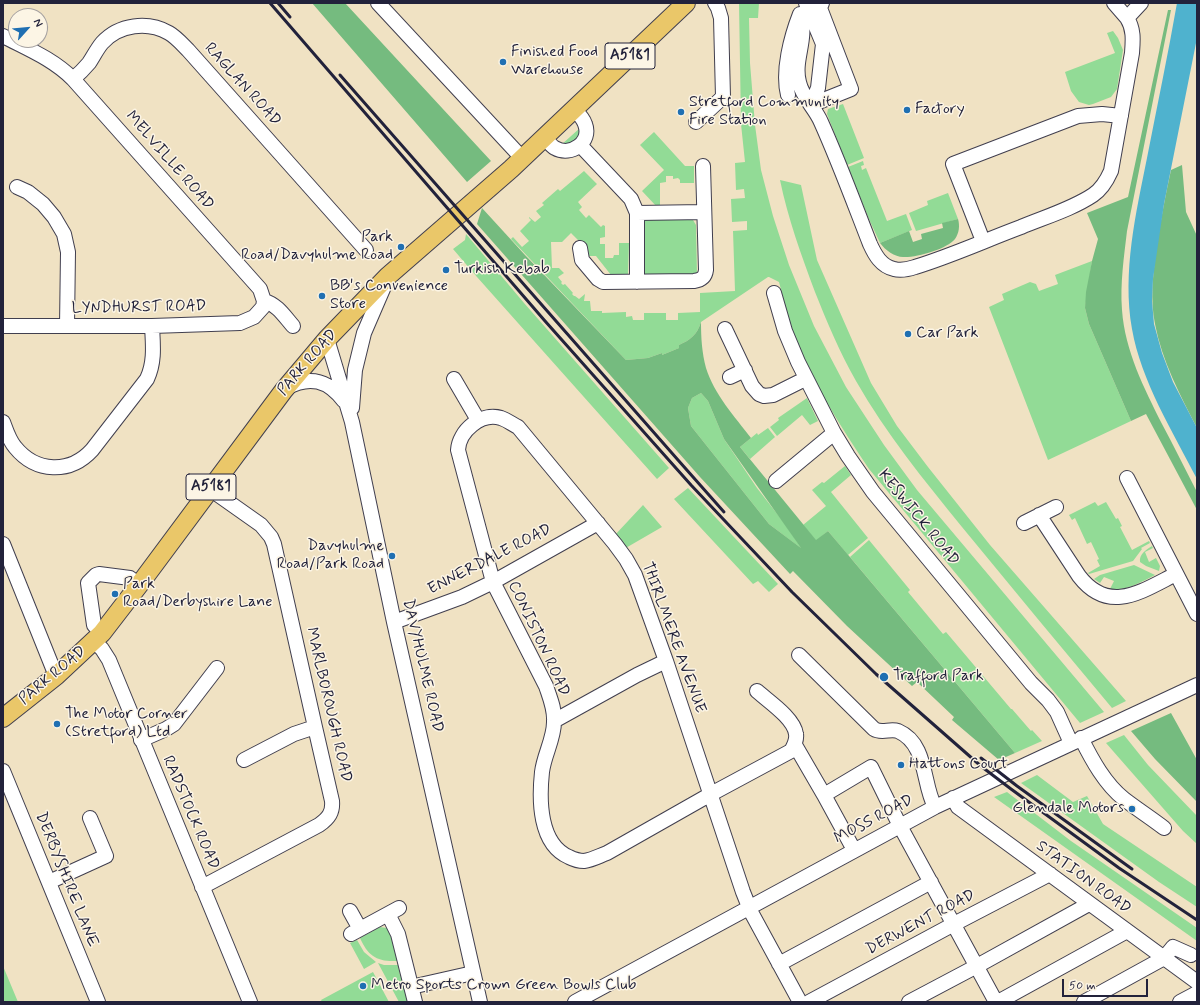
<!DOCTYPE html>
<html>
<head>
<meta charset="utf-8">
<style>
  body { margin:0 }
  #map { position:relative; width:1200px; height:1005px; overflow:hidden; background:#f0e2c3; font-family:Mynerve,sans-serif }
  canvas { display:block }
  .frame { position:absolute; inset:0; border:4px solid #22223b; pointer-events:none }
  .north { position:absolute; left:8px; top:8px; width:40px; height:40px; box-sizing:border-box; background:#fcf5e5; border:1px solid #a5a1a1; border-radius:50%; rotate:63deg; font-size:11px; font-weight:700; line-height:16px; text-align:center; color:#22223b }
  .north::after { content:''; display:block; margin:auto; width:14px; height:18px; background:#1f6fb2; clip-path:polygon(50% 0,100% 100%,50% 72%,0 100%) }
  .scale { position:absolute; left:1062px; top:979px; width:86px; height:18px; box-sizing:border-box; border:2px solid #22223b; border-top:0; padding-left:5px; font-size:12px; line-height:14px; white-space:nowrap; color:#22223b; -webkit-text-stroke:3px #fcf5e5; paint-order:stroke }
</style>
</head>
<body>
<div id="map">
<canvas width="1200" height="1005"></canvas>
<div class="frame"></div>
<div class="north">N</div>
<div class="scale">50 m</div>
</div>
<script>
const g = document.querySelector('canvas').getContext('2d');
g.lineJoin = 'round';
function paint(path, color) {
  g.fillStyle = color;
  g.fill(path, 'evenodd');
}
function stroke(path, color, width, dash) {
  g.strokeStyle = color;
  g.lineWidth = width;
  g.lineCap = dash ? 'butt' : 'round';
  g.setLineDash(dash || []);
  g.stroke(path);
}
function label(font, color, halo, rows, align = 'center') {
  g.font = font + ' Mynerve,sans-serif';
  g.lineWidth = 3;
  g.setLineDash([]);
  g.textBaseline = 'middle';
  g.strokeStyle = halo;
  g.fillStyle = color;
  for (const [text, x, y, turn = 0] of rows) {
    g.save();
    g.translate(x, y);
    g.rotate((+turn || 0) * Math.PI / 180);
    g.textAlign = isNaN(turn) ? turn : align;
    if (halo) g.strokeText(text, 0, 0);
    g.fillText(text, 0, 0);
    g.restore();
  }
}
const green = new Path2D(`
  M739,3H759L758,18H749L750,63L755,125L761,170L773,216L789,265L814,326L846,387L884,445L917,490L1104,712L1080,723L869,469C841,427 814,385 795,338C788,320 784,301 779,282L769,277H768L701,322C697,335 690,340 679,345V348L662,355V353L648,358L626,360L511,239L513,237L522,247L529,241L520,231L531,220L529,218V217L535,222L541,217L536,211L544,205L542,203L558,189L560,191L584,171L597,184L578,202L582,207L579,210L586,218L589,215L601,227L603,225L605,226V237L600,238V244H605V258H613L614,255H619V243H629L628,274L611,275L596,256H584L583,245L571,233L562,242H551L552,268H559L564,273L558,277L562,282L561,283L563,285L565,284L573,293L572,294L574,296H575L579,299L585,294L584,301H590L591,311H602V313L626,312V317L632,316L633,320H644V313H666V320H678V313L700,312V293L735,291L733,231L747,230V221L732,222L731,199L745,198L744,189L736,190L735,163L745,162L741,124Z
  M1113,31L1118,38L1123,50L1117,89L1111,97L1093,104L1089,105L1079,102L1071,91L1065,72L1115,53L1107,33Z
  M843,104L864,158L847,165L827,114L828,109Z
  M580,128L581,132L574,143L561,145Z
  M654,132L685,166H694V183H680V180L678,178L673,179V176H666V182L660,183V207H657L642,191L664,170L640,145Z
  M863,161L864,165L861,166L862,170L866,168L887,221L906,214L912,230L880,243L868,217L848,167Z
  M780,180L801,185L817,260L871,383L897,426L928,467L990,545L1126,701L1112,708C1062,648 1012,588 962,527C924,480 886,434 856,381C840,353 827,322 815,292C801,254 788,219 780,180Z
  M948,193L958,219L916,231L909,213L928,205L927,201Z
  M646,219L693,220L696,225L697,274L648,277L642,274L643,221Z
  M466,234L524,303L669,468L657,479L477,277L453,249L465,240Z
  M1092,261L1085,308L1089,324L1131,421L1048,460L989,307L1004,300L1002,294L1030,282L1036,284L1039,291L1058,284L1055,275Z
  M701,393L708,401L724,439L757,488L785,524L802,549L769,524L691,426L688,408L692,398Z
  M807,398L818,421L810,425L802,415L777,436L770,427L779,420L778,418Z
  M768,428L775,437L750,459L740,447L757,433L758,435Z
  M845,466L851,475L831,492L868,538L848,555L828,531L816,541L803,525L826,506L812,490L822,482L824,483Z
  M688,488L778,584L769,592L758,581L753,584L674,499Z
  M1095,502L1098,506L1106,502L1116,519L1118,518L1122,526L1120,527L1132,550L1149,541L1150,543L1141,548L1142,549L1133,561L1089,574L1088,573L1100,566L1097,560L1099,559L1091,542L1087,544L1075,518L1072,520L1069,515Z
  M643,505L662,527L624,549L614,536Z
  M869,540L910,590L908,592L943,634L946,632L1011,709H1012L1031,731L1032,730L1042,741L1015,753L850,557Z
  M1152,546L1153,548L1145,552L1149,562L1156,558L1160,566L1159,571L1146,566L1140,562C1139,554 1146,550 1152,546Z
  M1134,565L1155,575C1141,582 1127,591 1110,589L1114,581L1104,577L1100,583L1094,579L1100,575Z
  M1124,735L1148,765L1197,816V844L1183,831L1106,743Z
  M1037,775L1073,802L1087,796L1103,824L1197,887V907L1159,882L1021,783Z
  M1007,792L1071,841L1197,928V941L994,797Z
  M380,927L387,928L390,933L397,961C377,962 368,956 360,938Z
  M357,940L364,952L376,962L364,969L350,943Z
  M378,963L384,965H398L400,975H403L410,1002H399Z
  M3,966L18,1002H3Z
  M373,972L389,1002H322L321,1000Z`);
const forest = new Path2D(`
  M312,3H345L491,161L467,182Z
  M1168,10H1171L1127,231C1124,257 1120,283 1122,310C1125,351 1144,388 1162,424C1174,446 1185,469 1197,492V510L1146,414L1131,421L1089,324L1085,308L1086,292L1092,261L1098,239L1087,213L1128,197Z
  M1182,165L1186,212L1197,236V428C1180,395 1162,361 1155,324C1150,300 1153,275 1156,251C1160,224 1165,197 1171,170Z
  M482,208L525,255L626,360L648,358L662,353V355L679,348V345C690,340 697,335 701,322C701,338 702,353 706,368C714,394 735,417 751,438L740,447L816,540L828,531L1015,753L999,760L952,720L954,717L917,682L912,686L847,626L793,571L790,574L700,477L477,224ZM701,393L708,401L724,439L801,548L769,524L691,426L688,408L692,398Z
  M958,219C960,226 959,233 955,239C947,249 916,258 903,257C895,257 885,250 880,243L909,231L913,242L922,239L921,234L943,228L942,223Z
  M1171,713L1197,760V802L1155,759L1131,731Z`);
const water = new Path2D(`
  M1177,3H1197V38L1164,204L1153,279L1152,301L1154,324L1162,353L1173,382L1197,428V479C1173,432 1141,381 1132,329C1122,272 1136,213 1147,158C1157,106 1168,55 1177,3Z`);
const minor = new Path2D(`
  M378,3L522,158
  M806,3L823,44L818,88L811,105
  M1114,3L1127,18
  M800,16C808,39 793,60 799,82C802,97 815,108 821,122C839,162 854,203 870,244C875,255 881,266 894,269C901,271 909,269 915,267C951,256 986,240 1021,227C1045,217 1072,209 1093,195C1102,189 1107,180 1111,171L1132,53C1133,40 1134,29 1127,18L1141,3
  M3,36C28,49 53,59 73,79L260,289L264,301
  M73,79C79,74 84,69 89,63C93,57 97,49 102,43C119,24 148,21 169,33C176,37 182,44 188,50L366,250
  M788,95C782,71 791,37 800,14
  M811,105L851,89L820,8L822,3
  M696,122L723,97L721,18L718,8L715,3
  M544,137C548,141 551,146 555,148C571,157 592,142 585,124C583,118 578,113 574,109
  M580,145L631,199L637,213
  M17,187L28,192L43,204L54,217L64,234L68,252L67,326
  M983,241L953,164L1078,116L1102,114L1121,116
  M580,248L582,260L598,279L603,282L694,281C701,280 705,278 706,270L703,166
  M637,282V213L704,212
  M774,293L785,331L798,362L834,433L848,456L873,492L1031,683L1048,700L1057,712L1071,743
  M264,301C277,304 285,317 293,326
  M3,326H152L240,323L254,317L263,307L264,301
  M725,329L752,386L759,394L764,396L773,395L805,379
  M327,339L352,422L394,622L480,1002
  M730,377L745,370
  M454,379L478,420
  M286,388C310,375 328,380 344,401
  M352,408L355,370L364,333L386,282
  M3,422C6,430 9,440 15,447C36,473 70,474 92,450L147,379C155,362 153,345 152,326
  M1127,478L1197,614
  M776,481L834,433
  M1039,515L1079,576C1109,615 1142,591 1176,574
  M1024,523L1056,507
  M3,544L56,676
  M394,622L462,597L493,582L598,523
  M102,633L94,625L88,583L96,575L99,574L130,578L139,585
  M94,641L102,649L109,660L250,1002
  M799,655L874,729C882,734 890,728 898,731C928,744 922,784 935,807
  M757,691C768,701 794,718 796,734C797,740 794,746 791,751L711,794L607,853C599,856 592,860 584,861C579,861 573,859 569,857C539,844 539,800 542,772C544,755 554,739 554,722C555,709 550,698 546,686L493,582L458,450C459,431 481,412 501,418C507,420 512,424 518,427L615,544L626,559L635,575L666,661L743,892L751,912L800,1002
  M554,721L637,675L666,661
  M1081,738C1092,760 1105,784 1124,799C1137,809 1151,818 1164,828
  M141,740L166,729L174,724L217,668
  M795,745L824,795L854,850
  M244,760L294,734L315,727
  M3,771L98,1002
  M824,795L871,767L900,826L996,1002
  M953,798L958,807L1197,982
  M49,882L106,856L90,818
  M202,887L319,825C329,818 333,812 332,801L315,727L274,544L271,537L261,525L210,489
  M350,911L360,929
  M388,914L398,934L415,1002
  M351,934L399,908
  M779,964L931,882
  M411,987L473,973
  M575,1002L935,807L1197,685
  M809,1002L954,924L1050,874
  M909,1002L977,966L1089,904
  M998,1002L1127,931
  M1084,1002L1164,958L1173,947L1191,955
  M1180,1002L1197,993`);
const major = new Path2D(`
  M3,718L56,676L102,633L139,585L284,390L327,339L388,276L511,169L686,3`);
const rail = new Path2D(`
  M270,3L545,321L691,485L792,592L876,674L982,767L1011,789L1119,868L1197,920
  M278,3L290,17
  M340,75L678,460L724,512
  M981,758L1017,786L1132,869`);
const markers = [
  [503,62,4,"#1f6fb2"],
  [907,110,4,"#1f6fb2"],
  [681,112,4,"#1f6fb2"],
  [401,247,4,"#1f6fb2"],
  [446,270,4,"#1f6fb2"],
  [322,296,4,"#1f6fb2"],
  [908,334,4,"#1f6fb2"],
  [392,556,4,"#1f6fb2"],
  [115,594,4,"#1f6fb2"],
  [884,677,5,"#1f6fb2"],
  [57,724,4,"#1f6fb2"],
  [901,765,4,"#1f6fb2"],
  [1132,809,4,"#1f6fb2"],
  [363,986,4,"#1f6fb2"]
];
const shields = [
  [630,56,50],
  [211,487,50]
];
const shieldNames = [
  ["A5181",630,56],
  ["A5181",211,487]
];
const poiNames = [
  ["Finished Food",511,53],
  ["Warehouse",511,71],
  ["Stretford Community",689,103],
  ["Fire Station",689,121],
  ["Factory",915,110],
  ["Park",393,238,"right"],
  ["Road/Davyhulme Road",393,256,"right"],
  ["Turkish Kebab",454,270],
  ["BB's Convenience",330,287],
  ["Store",330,305],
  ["Car Park",916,334],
  ["Davyhulme",384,547,"right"],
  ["Road/Park Road",384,565,"right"],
  ["Park",123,585],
  ["Road/Derbyshire Lane",123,603],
  ["Trafford Park",893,677],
  ["The Motor Corner",65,715],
  ["(Stretford) Ltd",65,733],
  ["Hattons Court",909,765],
  ["Glendale Motors",1124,809,"right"],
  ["Metro Sports Crown Green Bowls Club",371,986]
];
const streetNames = [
  ["RAGLAN ROAD",242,85,48],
  ["MELVILLE ROAD",169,161,49],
  ["LYNDHURST ROAD",139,308,-1],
  ["PARK ROAD",308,363,-49],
  ["KESWICK ROAD",918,518,51],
  ["ENNERDALE ROAD",490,560,-27],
  ["THIRLMERE AVENUE",673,638,70],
  ["CONISTON ROAD",538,639,65],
  ["DAVYHULME ROAD",422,666,77],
  ["PARK ROAD",53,676,-40],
  ["MARLBOROUGH ROAD",328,705,77],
  ["RADSTOCK ROAD",190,813,67],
  ["MOSS ROAD",874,820,-28],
  ["STATION ROAD",1083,878,36],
  ["DERBYSHIRE LANE",66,880,68],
  ["DERWENT ROAD",921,923,-28]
];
paint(green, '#92db96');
paint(forest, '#75bb7f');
paint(water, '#4fb2ce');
stroke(minor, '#413f4f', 16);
stroke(major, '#413f4f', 20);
stroke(minor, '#fff', 14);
stroke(major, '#eac769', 18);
stroke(rail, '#22223b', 3);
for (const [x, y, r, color] of markers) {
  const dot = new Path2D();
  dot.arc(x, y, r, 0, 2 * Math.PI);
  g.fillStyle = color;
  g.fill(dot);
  stroke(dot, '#fcf5e5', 1.5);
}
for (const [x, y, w] of shields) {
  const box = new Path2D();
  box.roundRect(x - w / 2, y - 13, w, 26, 3);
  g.fillStyle = '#fcf5e5';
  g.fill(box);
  stroke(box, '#22223b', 1);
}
label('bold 15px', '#22223b', null, shieldNames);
label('16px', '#22223b', '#fcf5e5', poiNames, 'left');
label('16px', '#22223b', '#fcf5e5', streetNames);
</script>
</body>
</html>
